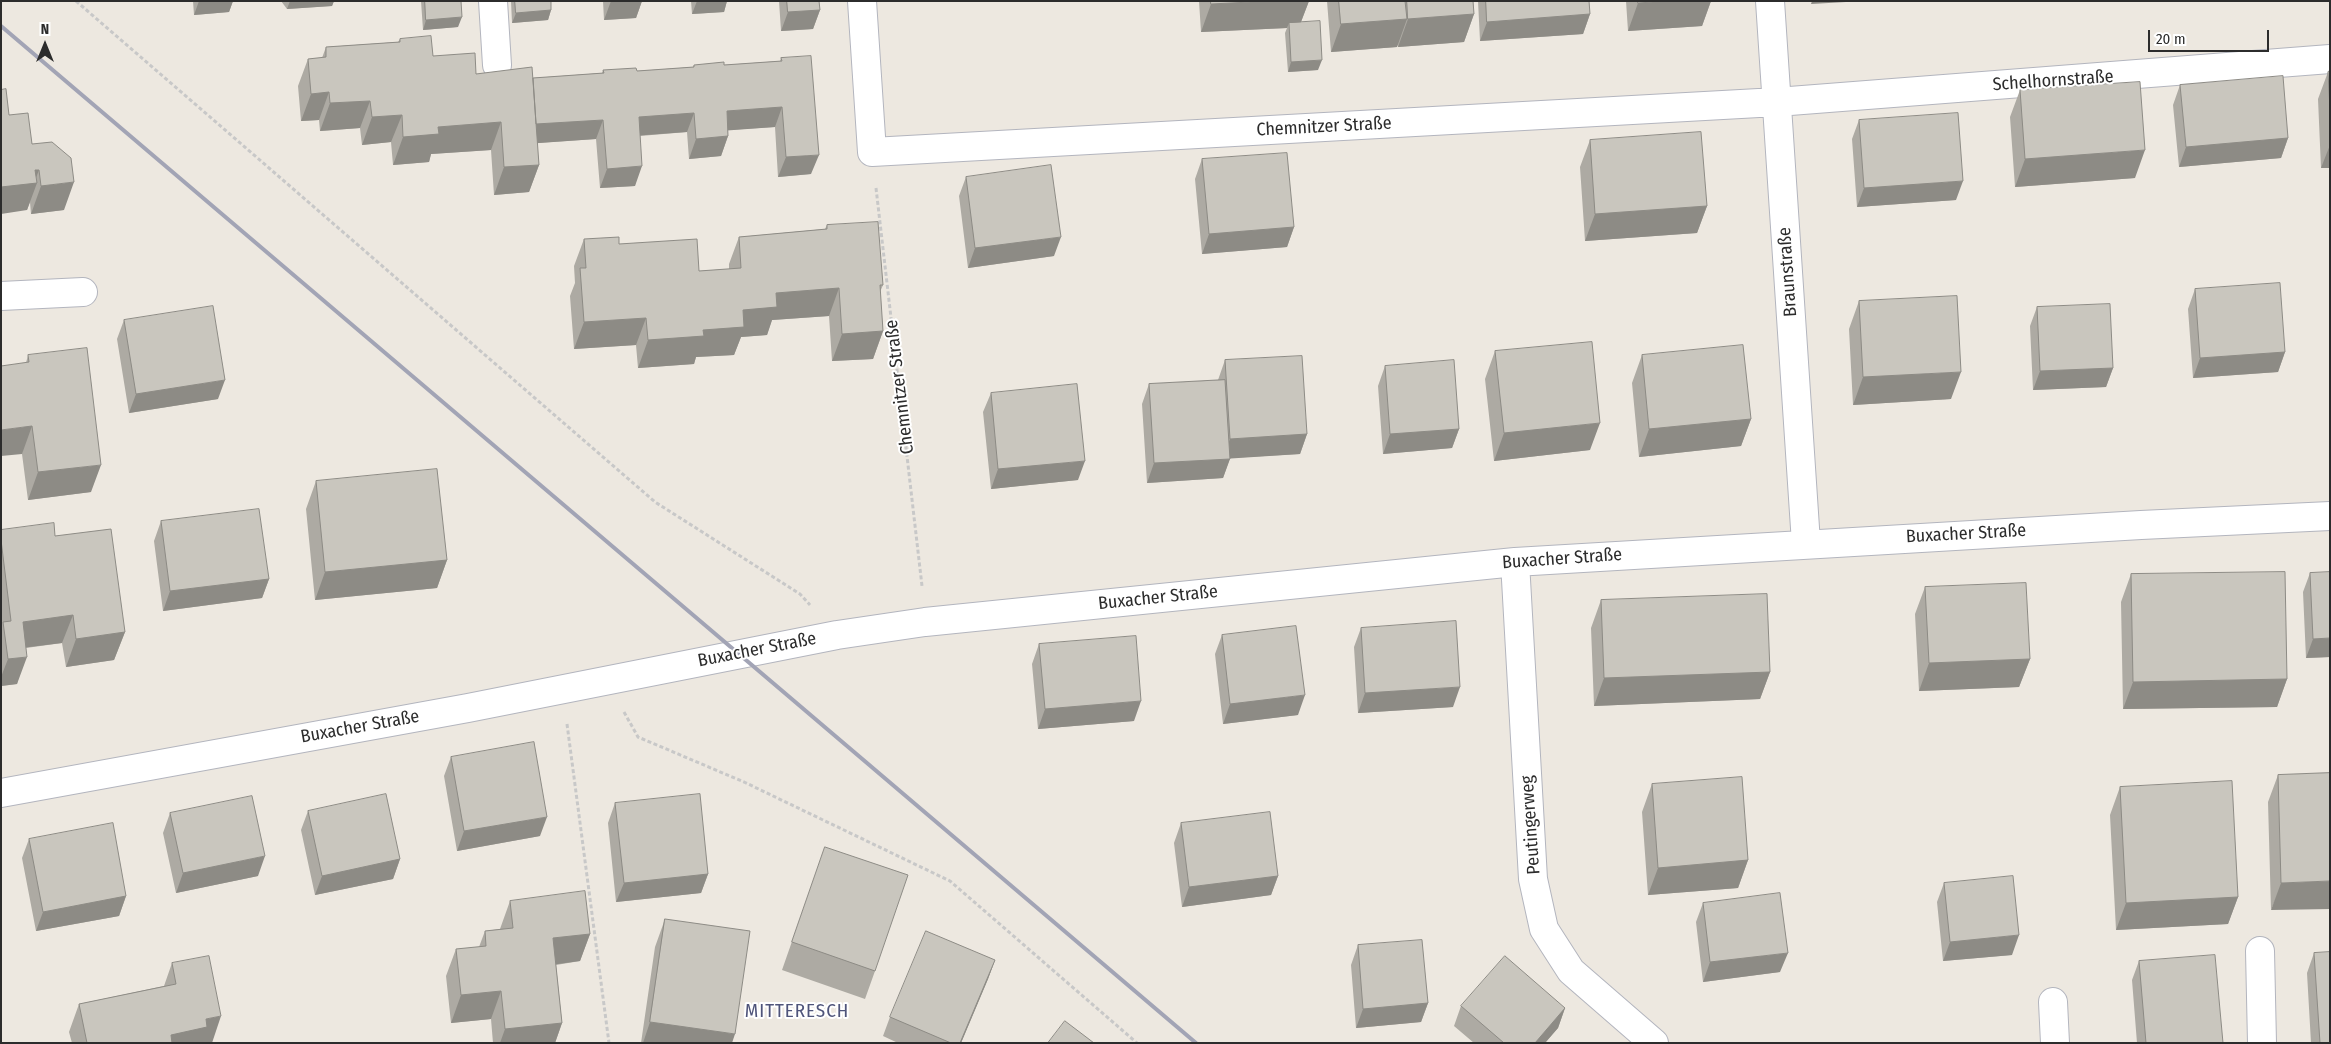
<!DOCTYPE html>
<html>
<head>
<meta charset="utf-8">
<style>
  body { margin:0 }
  #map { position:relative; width:2331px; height:1044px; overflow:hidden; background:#ede8e0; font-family:"Fira Sans Condensed",sans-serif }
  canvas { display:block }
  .frame { position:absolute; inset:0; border:2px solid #2c2c2c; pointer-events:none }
  .north { position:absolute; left:20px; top:20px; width:50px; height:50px; -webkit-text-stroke:4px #fff; paint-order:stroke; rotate:0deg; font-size:14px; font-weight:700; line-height:20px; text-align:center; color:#2c2c2c }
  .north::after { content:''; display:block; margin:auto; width:18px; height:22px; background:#2c2c2c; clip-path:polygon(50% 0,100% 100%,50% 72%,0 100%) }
  .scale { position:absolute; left:2148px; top:30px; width:121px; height:22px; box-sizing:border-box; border:2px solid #2c2c2c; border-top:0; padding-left:6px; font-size:15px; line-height:18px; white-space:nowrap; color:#2c2c2c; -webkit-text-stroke:4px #fff; paint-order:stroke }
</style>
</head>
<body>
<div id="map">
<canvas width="2331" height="1044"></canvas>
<div class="frame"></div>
<div class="north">N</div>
<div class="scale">20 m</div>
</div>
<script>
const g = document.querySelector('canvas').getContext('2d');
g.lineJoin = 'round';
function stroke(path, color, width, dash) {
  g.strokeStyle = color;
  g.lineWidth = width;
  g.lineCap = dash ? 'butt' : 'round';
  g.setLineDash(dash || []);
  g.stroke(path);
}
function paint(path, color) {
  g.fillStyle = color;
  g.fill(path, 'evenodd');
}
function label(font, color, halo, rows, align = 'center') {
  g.font = font + ' "Fira Sans Condensed",sans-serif';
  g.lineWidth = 4;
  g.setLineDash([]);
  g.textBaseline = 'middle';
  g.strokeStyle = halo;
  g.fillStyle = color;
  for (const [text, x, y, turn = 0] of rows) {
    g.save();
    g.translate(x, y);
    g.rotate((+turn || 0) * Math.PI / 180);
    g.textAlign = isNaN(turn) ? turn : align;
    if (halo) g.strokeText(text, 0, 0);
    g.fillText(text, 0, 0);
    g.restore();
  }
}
const path = new Path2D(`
  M76,1L655,502L800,594L810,605
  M876,188L922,586
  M624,712L638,737L744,782L950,881L1137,1043
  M567,724L609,1043`);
const minor = new Path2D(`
  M493,1L497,65
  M862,1L872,152L1777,102L2330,59
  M1770,1L1806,543
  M1,296L83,292
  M1515,562L1533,879L1544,929L1571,971L1654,1043
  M1,793L468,708L837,635L925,622L1515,562L2141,525L2330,516
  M2260,951L2262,1043
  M2053,1002L2055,1043`);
const rail = new Path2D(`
  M1,26L1196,1043`);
const wall = new Path2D(`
  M193,1H233L229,12L194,15Z
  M281,1H334L332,6L287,9Z
  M421,1H461L458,27L423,30Z
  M511,1H551V10L548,20L512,23Z
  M603,1H642L636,18L604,20Z
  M691,1H727L724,12L692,14Z
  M779,1H819L820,10L813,29L781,31Z
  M1199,1H1309L1301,22L1318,70L1288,72L1285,33L1287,28L1201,32Z
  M1327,1H1473L1474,14L1464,42L1398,47V44L1397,47L1331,52Z
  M1478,1H1589L1590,14L1583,34L1480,41Z
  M1626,1H1711L1702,26L1628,31Z
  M400,39L433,56L476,74L533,78L602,73L603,70L637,71L693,67L694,65H724L780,61L781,58L811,174L778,177L775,127L728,130V136L721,156L689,159L687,132L640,136L635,186L600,188L596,139L537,143L539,165L529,192L494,195L491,150L431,154L429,162L393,165L391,142L362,145L360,128L320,131L319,120L301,121L298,86L308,59L322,58L326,47L398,42Z
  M2330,71V168H2321L2318,99L2328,72Z
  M2180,85L2288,138L2281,158L2179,167L2173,105Z
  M2020,90L2135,178L2015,187L2010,117Z
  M9,115L32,144L64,210L31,214L30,202L27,210Z
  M1859,120L1956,200L1857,207L1852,139Z
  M1590,140L1707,206L1697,233L1585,241L1580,167Z
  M1202,159L1294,227L1287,247L1202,254L1195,179Z
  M966,177L1054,256L968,268L959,196Z
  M827,225L883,285L880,292L883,331L873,359L832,361L829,316L772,320L767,335L741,337L734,355L696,357L694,364L638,368L636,345L574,349L570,296L575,283L574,266L584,239L619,244L699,271L729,269V264L739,237L825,229Z
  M2195,289L2285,352L2278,372L2193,378L2188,309Z
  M1859,301L1951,399L1853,405L1849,329Z
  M2037,307L2113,368L2106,387L2033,390L2030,326Z
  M124,320L218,399L129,413L117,339Z
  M1495,351L1590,450L1494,461L1485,379Z
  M28,355L91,492L28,500L22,454L26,363Z
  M1642,355L1751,419L1741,446L1639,457L1632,383Z
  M1225,360L1307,434L1300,454L1230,458L1223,478L1147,483L1142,404L1149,384L1218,380Z
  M1385,366L1459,429L1452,448L1383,454L1378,386Z
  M991,393L1078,480L991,489L983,412Z
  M316,481L447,560L437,588L315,600L306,509Z
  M161,521L269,579L262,598L163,611L154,541Z
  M1,530L55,536L125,632L114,660L66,667L62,643L26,648L17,684L1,686Z
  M2310,573L2330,657L2306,658L2303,592Z
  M2131,574L2287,679L2277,707L2123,709L2121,602Z
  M1925,587L2030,659L2019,687L1919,691L1915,614Z
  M1601,600L1770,672L1760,699L1594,706L1591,628Z
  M1361,628L1453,707L1358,713L1354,647Z
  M1222,635L1298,715L1223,724L1215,654Z
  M1039,644L1134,721L1038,729L1032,664Z
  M451,757L540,836L457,851L444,776Z
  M2330,773L2271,910L2268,802L2278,775Z
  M1652,784L1748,860L1738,888L1648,895L1642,812Z
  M2120,787L2238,897L2228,924L2116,930L2110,815Z
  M615,803L708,874L701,893L616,902L608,823Z
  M308,811L400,859L393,879L315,895L301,830Z
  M170,813L258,876L176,893L163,833Z
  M1181,823L1278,876L1271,895L1182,907L1174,843Z
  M29,839L126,896L119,916L36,931L22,858Z
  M825,847L875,971L865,999L782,970Z
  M1944,883L2012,955L1943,961L1937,902Z
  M510,901L590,934L580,961L556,965L562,1023L555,1043H493L491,1019L451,1023L446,976L456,949L479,947L485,931L500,929Z
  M1703,903L1780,972L1703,982L1696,922Z
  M665,919L732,1043H641L655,947Z
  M1358,945L1428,1003L1421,1022L1356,1028L1351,965Z
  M2314,953L2330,1043H2311L2307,973Z
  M995,960L988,979L961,1043H898L883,1036L890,1017Z
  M2139,961L2223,1043H2137L2132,980Z
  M172,963L212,1043H72L69,1032L79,1004L164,986Z
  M1461,1006L1565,1008L1558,1028L1545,1043H1474L1454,1026Z`);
const shadedWall = new Path2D(`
  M199,1H233L229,12L194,15Z
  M290,1H334L332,6L287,9Z
  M611,1H642L636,18L604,20Z
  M697,1H727L724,12L692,14Z
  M1271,1H1309L1299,27L1289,23L1287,28L1201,32L1211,4Z
  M1668,1H1711L1702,26L1628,31L1638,3Z
  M1812,1H1846V2L1811,4Z
  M551,10L548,20L512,23L516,13Z
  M820,10L813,29L781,31L788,12Z
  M1474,14L1464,42L1398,47L1408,19Z
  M1590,14L1583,34L1480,41L1487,22Z
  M462,17L458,27L423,30L426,20Z
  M1407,19L1397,47L1331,52L1341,24Z
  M1322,60L1318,70L1288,72L1291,62Z
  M329,92L319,120L301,121L311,94Z
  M370,101L360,128L320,131L330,103Z
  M782,107L775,127L720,131L727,111Z
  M694,113L687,132L632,136L639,117Z
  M402,115L391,142L362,145L372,117Z
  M603,120L596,139L525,144L532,124Z
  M501,122L491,150L431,154L429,162L393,165L403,137L438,127Z
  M728,136L721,156L689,159L696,139Z
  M2288,138L2281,158L2179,167L2186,147Z
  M2330,145V168H2321Z
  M2145,150L2135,178L2015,187L2025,159Z
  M819,155L811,174L778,177L786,157Z
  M539,165L529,192L494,195L504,167Z
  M642,166L635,186L600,188L607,169Z
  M35,170H39L34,183H37L27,210L1,214V187Z
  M1963,181L1956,200L1857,207L1864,188Z
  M74,182L64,210L31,214L41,186Z
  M1707,206L1697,233L1585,241L1595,214Z
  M1294,227L1287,247L1202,254L1209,234Z
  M1061,237L1054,256L968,268L975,248Z
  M839,288L829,316L772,320L767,335L741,337L734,355L696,357L694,364L638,368L648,340L703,330L776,293Z
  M646,318L636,345L574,349L584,322Z
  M883,331L873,359L832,361L842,334Z
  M2285,352L2278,372L2193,378L2200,358Z
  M2113,368L2106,387L2033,390L2040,371Z
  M1961,372L1951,399L1853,405L1863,377Z
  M225,380L218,399L129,413L136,394Z
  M1751,419L1741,446L1639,457L1649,429Z
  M1600,423L1590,450L1494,461L1504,433Z
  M32,426L22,454L1,456V430Z
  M1459,429L1452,448L1383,454L1390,434Z
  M1307,434L1300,454L1223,459L1230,439Z
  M1230,459L1223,478L1147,483L1154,463Z
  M1085,461L1078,480L991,489L998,469Z
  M101,465L91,492L28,500L38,472Z
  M447,560L437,588L315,600L325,572Z
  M269,579L262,598L163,611L170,591Z
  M73,615L62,643L13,649L23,622Z
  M125,632L114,660L66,667L76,639Z
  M2330,638V657L2306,658L2313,639Z
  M27,657L17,684L1,686V677L8,659Z
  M2030,659L2019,687L1919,691L1929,663Z
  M1770,672L1760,699L1594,706L1604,678Z
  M2287,679L2277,707L2123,709L2133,682Z
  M1460,687L1453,707L1358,713L1365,693Z
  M1305,695L1298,715L1223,724L1230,704Z
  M1141,701L1134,721L1038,729L1045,709Z
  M547,817L540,836L457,851L464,831Z
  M265,856L258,876L176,893L183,873Z
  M400,859L393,879L315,895L322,876Z
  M1748,860L1738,888L1648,895L1658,868Z
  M708,874L701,893L616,902L624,883Z
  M1278,876L1271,895L1182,907L1189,887Z
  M2330,881V909L2271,910L2281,883Z
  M126,896L119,916L36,931L43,912Z
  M2238,897L2228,924L2116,930L2126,903Z
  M590,934L580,961L543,966L553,938Z
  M2019,935L2012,955L1943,961L1950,942Z
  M1788,953L1780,972L1703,982L1710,962Z
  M995,960L988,979L961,1043H960Z
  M501,991L491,1019L451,1023L461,995Z
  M1428,1003L1421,1022L1356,1028L1363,1009Z
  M1565,1008L1558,1028L1545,1043H1535Z
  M221,1016L212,1043H168L171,1035L206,1019Z
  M650,1022L735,1034L732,1043H643Z
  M562,1023L555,1043H500L505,1029Z`);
const building = new Path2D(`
  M425,1H461L462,17L426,20Z
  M515,1H551V10L516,13Z
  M787,1H819L820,10L788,12Z
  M1211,1H1271L1211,4Z
  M1339,1H1405L1407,19L1341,24Z
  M1407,1H1473L1474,14L1408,19Z
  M1486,1H1589L1590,14L1487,22Z
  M1638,1H1668L1638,3Z
  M1320,21L1322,60L1291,62L1289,23Z
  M431,36L433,56L475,53L476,74L532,67L539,165L504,167L501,122L438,127L439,134L403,137L402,115L372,117L370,101L330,103L329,92L311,94L308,59L326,57V47L400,42V39Z
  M811,56L819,155L786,157L782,107L727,111L728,136L696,139L694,113L639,117L642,166L607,169L603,120L536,124L533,78L604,73L603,70L636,68L637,71L694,67V65L724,62V65L782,61L781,58Z
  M2330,71V109L2328,72Z
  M2283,76L2288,138L2186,147L2180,85Z
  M2140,82L2145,150L2025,159L2020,90Z
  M6,89L9,115L28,113L32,144L52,142L71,158L74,182L41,186L39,170H35L37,183L1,187V90Z
  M1958,113L1963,181L1864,188L1859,120Z
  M1701,132L1707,206L1595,214L1590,140Z
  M1287,153L1294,227L1209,234L1202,159Z
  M1051,165L1061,237L975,248L966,177Z
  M878,222L883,285H880L883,331L842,334L839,288L776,293L777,307L743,310L744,327L703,330L704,336L648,340L646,318L584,322L580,268H586L584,239L619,237V244L697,239L699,271L741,268L739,237L827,229V225Z
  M2280,283L2285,352L2200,358L2195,289Z
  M1957,296L1961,372L1863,377L1859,301Z
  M2110,304L2113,368L2040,371L2037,307Z
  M213,306L225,380L136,394L124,320Z
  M1592,342L1600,423L1504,433L1495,351Z
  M1743,345L1751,419L1649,429L1642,355Z
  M87,348L101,465L38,472L32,426L1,430V366L29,362L28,355Z
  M1302,356L1307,434L1230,439L1225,360Z
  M1454,360L1459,429L1390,434L1385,366Z
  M1225,380L1230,459L1154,463L1149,384Z
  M1077,384L1085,461L998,469L991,393Z
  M437,469L447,560L325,572L316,481Z
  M259,509L269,579L170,591L161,521Z
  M54,523L55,536L111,529L125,632L76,639L73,615L23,622L27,657L8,659L3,622L11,621L1,540V530Z
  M2285,572L2287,679L2133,682L2131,574Z
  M2330,572V638L2313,639L2310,573Z
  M2026,583L2030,659L1929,663L1925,587Z
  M1767,594L1770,672L1604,678L1601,600Z
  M1456,621L1460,687L1365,693L1361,628Z
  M1296,626L1305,695L1230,704L1222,635Z
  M1136,636L1141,701L1045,709L1039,644Z
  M534,742L547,817L464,831L451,757Z
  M2330,773V881L2281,883L2278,775Z
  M1742,777L1748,860L1658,868L1652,784Z
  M2232,781L2238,897L2126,903L2120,787Z
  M386,794L400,859L322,876L308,811Z
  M700,794L708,874L624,883L615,803Z
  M252,796L265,856L183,873L170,813Z
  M1270,812L1278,876L1189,887L1181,823Z
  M113,823L126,896L43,912L29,839Z
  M825,847L908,875L875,971L792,942Z
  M2013,876L2019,935L1950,942L1944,883Z
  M585,891L590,934L553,938L562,1023L505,1029L501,991L461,995L456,949L486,946L485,931L513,928L510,901Z
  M1780,893L1788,953L1710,962L1703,903Z
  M665,919L750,931L735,1034L650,1022Z
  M926,931L995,960L960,1043H951L890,1017Z
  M1422,940L1428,1003L1363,1009L1358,945Z
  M2330,952V1043H2320L2314,953Z
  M2215,955L2223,1043H2146L2139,961Z
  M209,956L221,1016L206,1019L207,1027L171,1035L172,1043H87L79,1004L176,984L172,963Z
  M1505,956L1565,1008L1535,1043H1504L1461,1006Z
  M1065,1021L1094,1043H1048Z`);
const streetNames = [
  ["Schelhornstraße",2053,81,-4],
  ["Chemnitzer Straße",1324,127,-3],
  ["Braunstraße",1788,272,-94],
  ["Chemnitzer Straße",900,387,-97],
  ["Buxacher Straße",1966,534,-3],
  ["Buxacher Straße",1562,559,-4],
  ["Buxacher Straße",1158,598,-6],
  ["Buxacher Straße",757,650,-11],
  ["Buxacher Straße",360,727,-10],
  ["Peutingerweg",1531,825,-94]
];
const neighbourhoodNames = [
  ["MITTERESCH",797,1012]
];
stroke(minor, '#b3b5be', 30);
stroke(path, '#c8c8c8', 3, [4, 2.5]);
stroke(minor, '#fff', 28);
stroke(rail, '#a2a4b5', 4);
paint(wall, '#adaaa3');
paint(shadedWall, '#8d8b85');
paint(building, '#c9c6be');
stroke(building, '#8d8b85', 1);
label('18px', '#2c2c2c', '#fff', streetNames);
g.letterSpacing = '1px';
label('19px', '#4f547a', '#fff', neighbourhoodNames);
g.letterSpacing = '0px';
</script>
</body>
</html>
